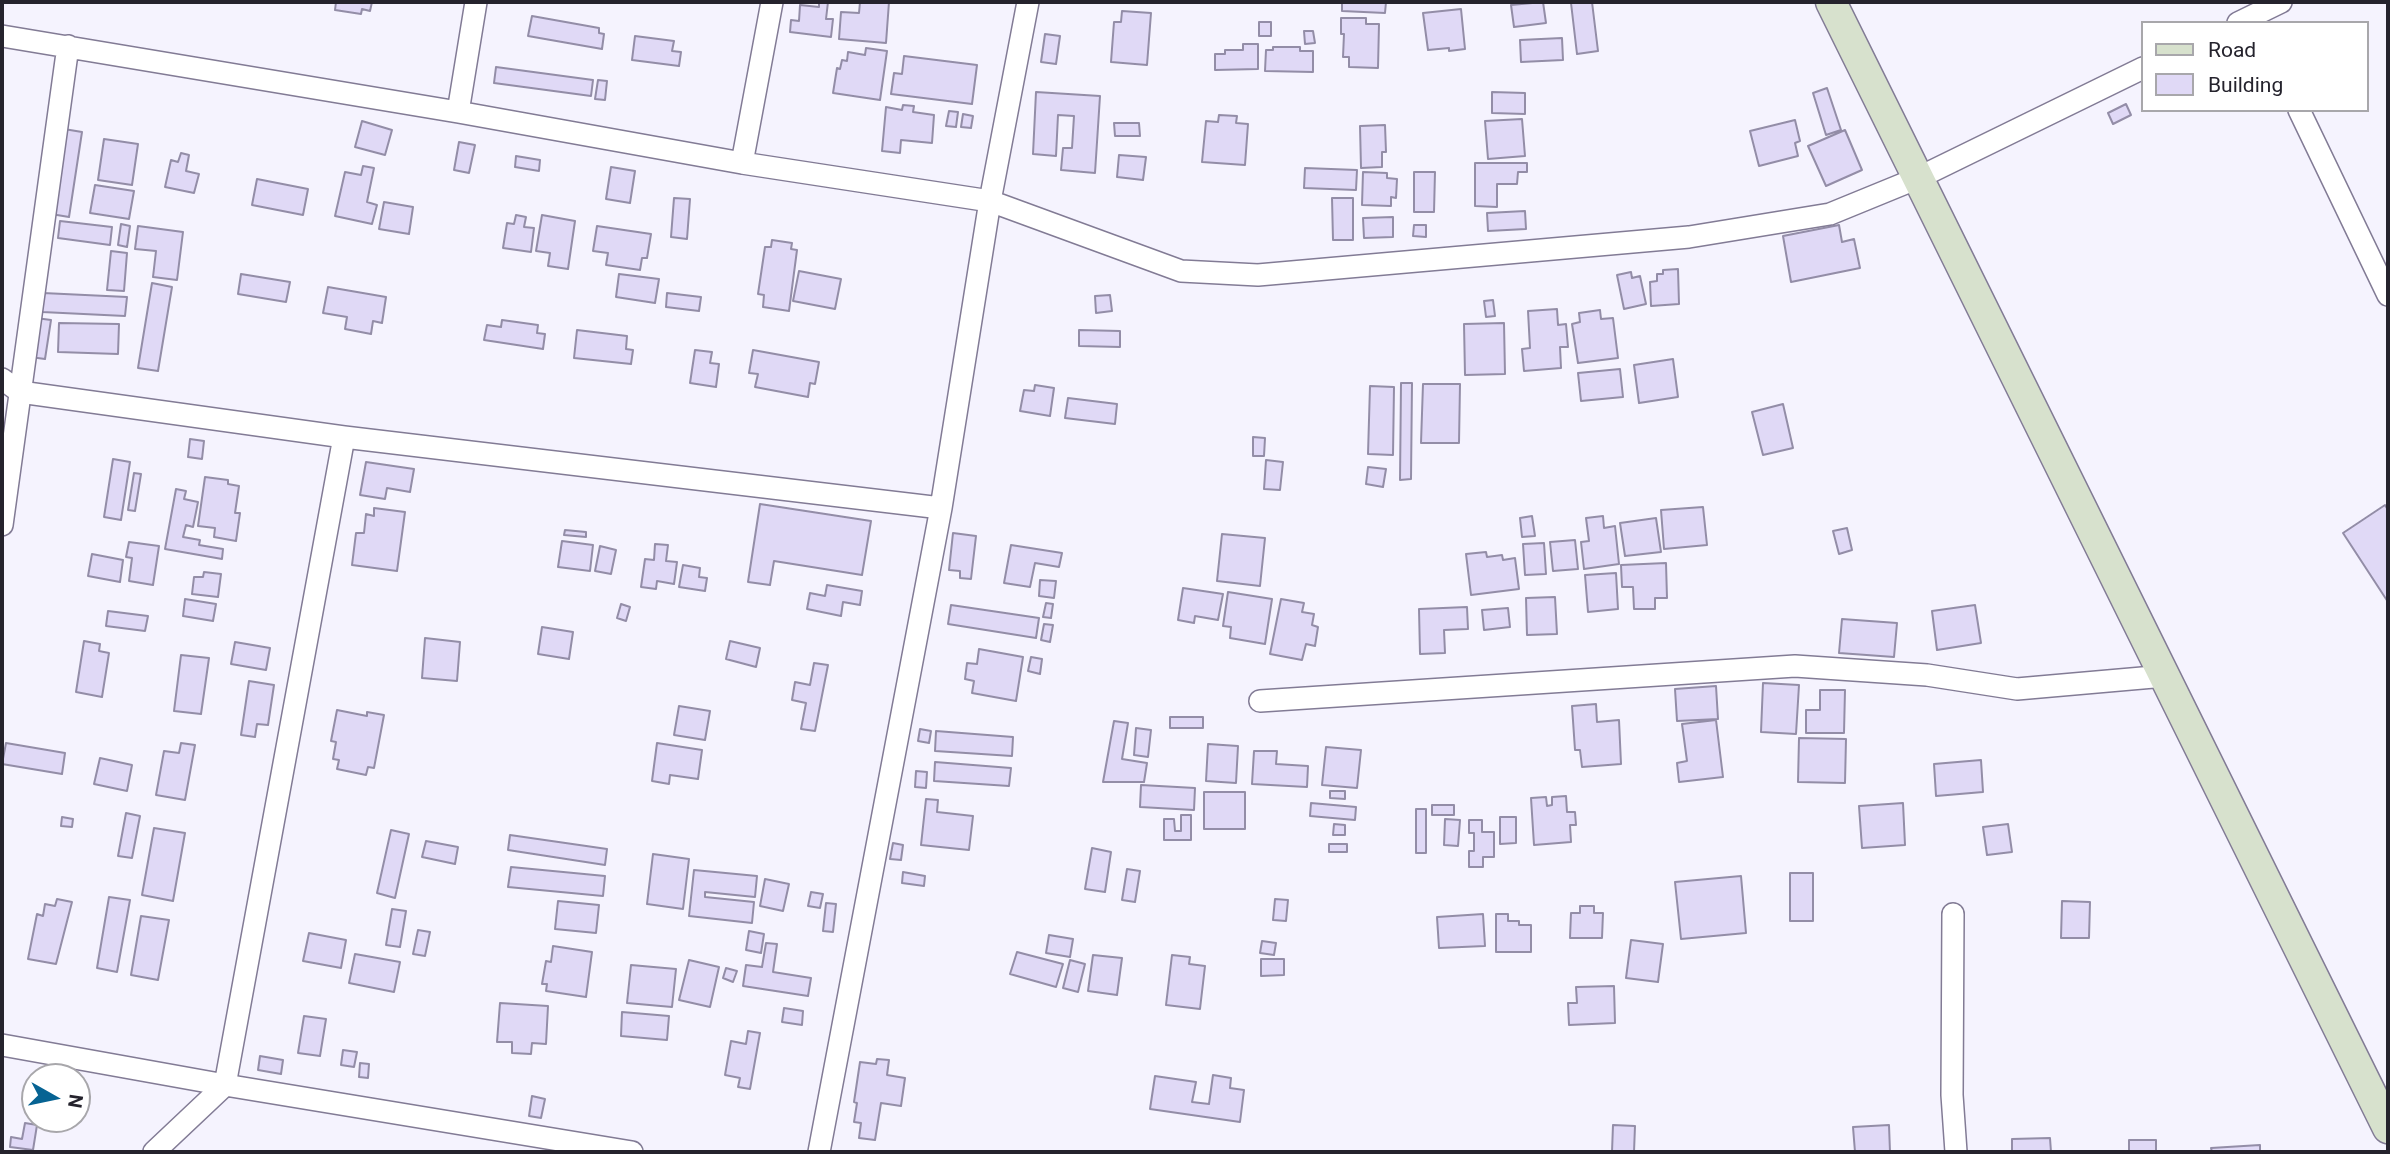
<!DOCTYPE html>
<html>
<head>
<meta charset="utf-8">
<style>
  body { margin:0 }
  #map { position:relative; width:2390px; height:1154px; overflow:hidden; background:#f5f3fe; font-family:Roboto,sans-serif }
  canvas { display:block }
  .frame { position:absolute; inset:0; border:4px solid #25232d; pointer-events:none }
  .legend { position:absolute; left:2141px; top:21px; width:228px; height:91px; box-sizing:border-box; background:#fff; border:2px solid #a8a7ab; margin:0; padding:9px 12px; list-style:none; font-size:21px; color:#25232d }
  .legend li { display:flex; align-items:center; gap:14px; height:35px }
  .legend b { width:35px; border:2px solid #a8a7ab }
  .north { position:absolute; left:21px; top:1063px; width:70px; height:70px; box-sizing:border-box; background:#fff; border:2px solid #a8a7ab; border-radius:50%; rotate:99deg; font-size:19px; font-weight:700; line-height:28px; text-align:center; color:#25232d }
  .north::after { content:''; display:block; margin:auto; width:24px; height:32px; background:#066393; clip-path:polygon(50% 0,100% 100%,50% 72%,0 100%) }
</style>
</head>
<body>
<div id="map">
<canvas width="2390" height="1154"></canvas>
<div class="frame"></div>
<ul class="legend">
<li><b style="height:9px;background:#d7e1cd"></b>Road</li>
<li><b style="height:19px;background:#e0d9f6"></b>Building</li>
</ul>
<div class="north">N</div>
</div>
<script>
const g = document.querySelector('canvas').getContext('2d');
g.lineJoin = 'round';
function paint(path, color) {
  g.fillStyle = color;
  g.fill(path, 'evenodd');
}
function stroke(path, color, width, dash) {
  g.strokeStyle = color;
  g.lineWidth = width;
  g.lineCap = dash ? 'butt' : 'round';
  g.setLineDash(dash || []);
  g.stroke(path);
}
const building = new Path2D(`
  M336,2H372L370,11L362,9L361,14L335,10Z
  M819,2H828L826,19H833L831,37L790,32L791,20L799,21L800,5L819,7Z
  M860,2H889L886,43L839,39L841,12L859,13Z
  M1342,2H1386L1385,13L1342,11Z
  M1543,2L1546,23L1514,27L1511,5Z
  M1592,2L1598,51L1577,54L1571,3Z
  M1461,9L1465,49L1449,51V48L1428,50L1423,13Z
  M1122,11L1151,13L1147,65L1111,62L1114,22H1121Z
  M532,16L599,28V33L604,34L602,49L528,36Z
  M1341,18H1366V24H1379L1378,68L1349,67V57H1343L1344,34H1341Z
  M1259,22H1271V36H1259Z
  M1304,31H1313L1315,43L1305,44Z
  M1045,34L1060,36L1056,64L1041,62Z
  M635,36L674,41L672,51L681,52L679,66L632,60Z
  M1562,38L1563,60L1521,62L1520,40Z
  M1243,44H1258V69L1215,70V54H1225V50H1243Z
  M1273,47H1300V51H1313V72L1265,71L1266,50H1273Z
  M866,48L887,51L880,100L833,93L837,68L840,69L842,60L847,61L848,52L865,55Z
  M904,56L977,65L972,104L891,94L894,73L902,74Z
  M496,67L593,80L591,96L494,83Z
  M598,80L607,81L605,100L595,99Z
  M1827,88L1841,130L1826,135L1813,93Z
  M1036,92L1100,96L1095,173L1061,170L1063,148H1072L1074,116L1058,115L1056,156L1033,154Z
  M1492,92L1525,93V114L1492,113Z
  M2126,104L2131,115L2113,124L2108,113Z
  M903,105L914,106L913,112L934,115L932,143L901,140L900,153L882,151L886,107L902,110Z
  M949,111L958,112L956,127L946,126Z
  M963,114L973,116L971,128L961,127Z
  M1219,115L1237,116L1236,123L1248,124L1245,165L1202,162L1206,121L1218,122Z
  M1522,119L1525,156L1488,159L1485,121Z
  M1795,120L1800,141L1795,143L1798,156L1759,166L1750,131Z
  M362,121L392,130L385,155L355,147Z
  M1114,123H1139L1140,136H1115Z
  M1385,125L1386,152H1382V167L1361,168L1360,126Z
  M64,129L82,132L69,217L51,214Z
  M1845,130L1862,170L1826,186L1808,146Z
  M104,139L138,144L132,185L98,180Z
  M459,142L475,145L469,173L454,170Z
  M181,153L189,155L186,171L199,174L194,193L165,187L171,160L178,162Z
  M1119,155L1146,157L1143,180L1117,177Z
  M516,156L540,160L539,171L515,167Z
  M1475,163H1527V172H1518L1517,184H1497V207L1475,206Z
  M363,166L374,168L367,202L377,205L372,224L335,216L345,172L361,175Z
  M611,167L635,171L630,203L606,199Z
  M1305,168L1357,170L1356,190L1304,188Z
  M1363,172L1387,173V178L1397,179L1396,198L1391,197V206L1362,205Z
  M1414,172H1435L1434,212H1414Z
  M257,179L308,189L303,215L252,205Z
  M95,185L134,191L129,219L90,213Z
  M674,198L690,199L687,239L671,237Z
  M1332,198H1353V240H1333Z
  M384,202L413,207L409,234L379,229Z
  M1525,211L1526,229L1488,231L1487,213Z
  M516,215L526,217L524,227L534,228L531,252L503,248L507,223L514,224Z
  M542,215L575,221L568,269L548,266L550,253L536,251Z
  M1393,217V237L1364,238L1363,218Z
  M60,221L112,227L110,245L58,238Z
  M121,224L130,226L127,247L118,245Z
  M1414,225H1426V237L1413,236Z
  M1839,225L1842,242L1854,239L1860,268L1791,282L1783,236Z
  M138,226L183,232L177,280L153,277L156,251L135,249Z
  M597,226L651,234L647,258H642L640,270L606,265L608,253L593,251Z
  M772,240L792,243L791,249L797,250L789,311L763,307L764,295L758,294L765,247H771Z
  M111,251L127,253L124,291L107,290Z
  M1678,269L1679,304L1651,306L1650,282L1657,281V274H1663V270Z
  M799,271L841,279L835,309L793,301Z
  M1631,272L1632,278L1640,276L1646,304L1624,309L1617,275Z
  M241,274L290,282L286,302L238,294Z
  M619,274L659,279L655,303L616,297Z
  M152,283L172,287L158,371L138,368Z
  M328,287L386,297L382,323L373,321L371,334L345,329L347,317L323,313Z
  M43,293L127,297L125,316L42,312Z
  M667,293L701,297L699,311L666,307Z
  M1110,295L1112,311L1096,313L1095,296Z
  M1493,300L1495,316L1486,317L1484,301Z
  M1557,309L1558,325L1566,324L1568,347H1560L1561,368L1524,371L1522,349L1530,348L1528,311Z
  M1600,310L1601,319L1613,318L1618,358L1578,363L1572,324L1580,322L1579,313Z
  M36,318L51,320L45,359L30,357Z
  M502,320L538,325L537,333L545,334L543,349L484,340L487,325L501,327Z
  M59,323L119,324L118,354L58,352Z
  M1504,323L1505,374L1465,375L1464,324Z
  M577,330L627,336L626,349L633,350L631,364L574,358Z
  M1079,330L1120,331V347L1079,346Z
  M695,350L712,352L710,363L719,364L716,387L690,383Z
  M753,350L819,362L815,384L810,383L808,397L755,387L758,374L749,373Z
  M1673,359L1678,397L1639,403L1634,365Z
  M1620,369L1623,397L1581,401L1578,373Z
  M1401,383H1412L1411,479L1400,480Z
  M1423,384H1460L1459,443H1421Z
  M1035,385L1054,388L1050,416L1020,411L1024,390L1034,391Z
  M1370,386L1394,387L1393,455L1368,454Z
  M1068,398L1117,404L1115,424L1065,418Z
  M1783,404L1793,448L1763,455L1752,412Z
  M1253,437L1265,438L1264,456H1253Z
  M190,439L204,441L202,459L188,457Z
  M113,459L130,462L121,520L104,517Z
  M1266,460L1283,462L1280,490L1264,489Z
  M366,462L414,469L410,492L387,488L385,499L360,495Z
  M1368,467L1386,469L1383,487L1366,484Z
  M134,473L141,474L135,511L128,510Z
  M205,477L228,480V484L239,486L235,513H240L236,541L214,537L215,528L198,526Z
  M176,489L186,491L184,499L198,502L193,527L186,525L183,537L200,540L199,545L223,549L222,559L165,549Z
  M760,504L871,521L862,575L774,561L770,585L748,582Z
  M2385,505L2388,510V602L2343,533Z
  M1703,507L1707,545L1664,549L1661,510Z
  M374,508L405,512L397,571L352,565L356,533H364L366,514L374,516Z
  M1532,516L1535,536L1522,537L1520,518Z
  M1603,516L1604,528L1615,526L1619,564L1584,569L1581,542L1589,541L1586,518Z
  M1656,518L1661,552L1625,556L1620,523Z
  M1847,528L1852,550L1839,554L1833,531Z
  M565,530L586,532V537L564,535Z
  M953,533L976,536L971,579L960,578V571L949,570Z
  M1222,534L1265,538L1260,586L1217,581Z
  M1575,540L1578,569L1553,571L1550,542Z
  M562,541L593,545L590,571L558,567Z
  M129,542L159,546L153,585L129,581L132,558L126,557Z
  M1544,543L1546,574L1525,575L1523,544Z
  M655,544L668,545L666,561L677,562L674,584L657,581L656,589L641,587L645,559L654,560Z
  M1011,545L1062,553L1059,567L1035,563L1030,587L1004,583Z
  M600,546L616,550L611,574L595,571Z
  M1486,552L1487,557L1502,555L1503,560L1515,558L1519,589L1471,595L1466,554Z
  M92,554L123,560L120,582L88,576Z
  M1666,563L1667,598H1655V609H1634L1633,587H1622L1621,565Z
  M683,565L700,568L699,577L707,578L705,591L679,587Z
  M204,572L221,574L218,597L192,594L194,577H203Z
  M1616,573L1618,609L1588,612L1585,575Z
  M1040,580L1056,581L1054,598L1039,596Z
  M827,585L862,591L860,605L843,602L841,616L807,609L810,593L825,596Z
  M1183,588L1223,594L1218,620L1195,616L1194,623L1178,620Z
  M1228,592L1272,599L1265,644L1230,638L1231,627L1223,626Z
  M1555,597L1557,634L1527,635L1526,598Z
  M185,599L216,604L213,621L183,616Z
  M1281,599L1304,603L1302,612L1314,614L1312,625L1318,627L1315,646L1306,644L1302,660L1270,654Z
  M1046,603L1053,604L1051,618L1043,617Z
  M621,604L630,607L626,621L617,618Z
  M951,605L1039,618L1036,638L948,624Z
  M1975,605L1981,643L1937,650L1932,611Z
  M1467,607L1468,629L1444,630L1445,653L1420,654L1419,609Z
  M1508,608L1510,627L1484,630L1482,610Z
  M108,611L148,616L145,631L106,626Z
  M1842,619L1897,623L1894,657L1839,653Z
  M1044,624L1053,625L1050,642L1041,640Z
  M542,627L573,632L569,659L538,654Z
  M425,638L460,642L457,681L422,678Z
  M84,641L100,644L99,651L109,653L102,697L76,692Z
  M730,641L760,648L756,667L726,659Z
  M235,642L270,648L266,670L231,664Z
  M979,649L1023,657L1016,701L972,693L974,681L965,679L967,663L977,664Z
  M181,655L209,658L201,714L174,711Z
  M1031,657L1042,659L1040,674L1028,671Z
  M814,663L828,665L815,731L801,729L806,703L792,700L795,682L810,685Z
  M249,681L274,685L268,725L257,724L255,737L241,735Z
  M1763,683L1799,685L1796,734L1761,732Z
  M1716,686L1718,719L1677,721L1675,689Z
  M1820,690H1845L1844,733H1806V710H1820Z
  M1596,704L1597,722L1619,720L1621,764L1582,767L1580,750H1575L1572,706Z
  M679,706L710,711L705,740L674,735Z
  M337,710L367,716V712L384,715L374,768L368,767L366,775L337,769L339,760L333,759L336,742L331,741Z
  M1170,717H1203V728H1170Z
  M1716,720L1723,777L1679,782L1677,763L1687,761L1682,724Z
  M1114,721L1128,723L1122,759L1147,763L1144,782H1103Z
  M1136,728L1151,730L1148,757L1134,755Z
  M920,729L931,731L929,743L918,741Z
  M936,731L1013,737L1012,756L935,751Z
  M1799,738L1846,739L1845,783L1798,782Z
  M6,743L65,753L62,774L2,764Z
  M181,743L195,745L185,800L156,795L164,751L179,753Z
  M657,743L702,750L698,779L670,775L669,784L652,781Z
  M1208,744L1238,746L1236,783L1206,781Z
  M1326,747L1361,750L1357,788L1322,785Z
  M1254,751H1277L1276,764L1308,766L1307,787L1252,784Z
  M100,758L132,765L127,791L94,784Z
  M1981,760L1983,792L1936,796L1934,764Z
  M935,762L1011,768L1009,786L934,781Z
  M916,771L927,772L926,788L915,787Z
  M1141,785L1195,788L1194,810L1140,807Z
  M1330,791H1345V799L1330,798Z
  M1204,792H1245V829H1204Z
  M1566,796L1567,812H1575L1576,825H1570L1571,842L1534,845L1531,798L1546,797L1547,806L1552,805V797Z
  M926,799L938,800L937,812L973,816L969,850L921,845Z
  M1311,803L1356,807L1355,820L1310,816Z
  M1903,803L1905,845L1862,848L1859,806Z
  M1432,805H1454V815H1432Z
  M1416,809H1426V853H1416Z
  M126,813L140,816L132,858L118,856Z
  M1181,815H1191V840H1164V819H1174L1175,831H1181Z
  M62,817L73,819L72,827L61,826Z
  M1500,817H1516V843L1500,844Z
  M1445,819L1460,820L1458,846L1444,845Z
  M1469,820H1482V832H1494V857H1483V867H1469V851H1474V833H1469Z
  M1334,824L1345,825V835H1333Z
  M2008,824L2012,852L1987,855L1983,827Z
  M154,828L185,833L173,901L142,895Z
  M391,830L409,834L395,898L377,893Z
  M510,835L607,849L605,865L508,850Z
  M426,841L458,847L455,864L422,857Z
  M893,843L903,845L901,860L890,859Z
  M1329,844H1347V852H1329Z
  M1092,848L1111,852L1105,892L1085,889Z
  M653,854L689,859L683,909L647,904Z
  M511,867L605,876L603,896L508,887Z
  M1127,869L1140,871L1135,902L1122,900Z
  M694,870L757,876L755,897L705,892V897L754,902L752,923L689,916Z
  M903,872L925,876L924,886L902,883Z
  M1790,873H1813V921H1790Z
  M1741,876L1746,933L1681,939L1675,882Z
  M765,879L789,884L783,911L760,906Z
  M811,892L823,894L820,908L808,906Z
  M109,897L130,900L117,972L97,968Z
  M57,899L72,902L56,964L28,959L37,914L43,916L45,904L55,906Z
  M1275,899L1288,900L1286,921L1273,920Z
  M558,901L599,905L596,933L555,929Z
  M2062,901L2090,902L2089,938H2061Z
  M826,903L836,904L833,932L823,931Z
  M1580,906H1594V913H1603L1602,938H1570L1571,913H1580Z
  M392,909L406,911L400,947L386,945Z
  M1483,914L1485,946L1439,948L1437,917Z
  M1496,914H1508V921H1519V925H1531V952H1496Z
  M141,916L169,920L158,980L131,975Z
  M418,930L430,932L425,956L413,954Z
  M749,931L764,934L761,953L746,950Z
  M309,933L346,940L341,968L303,961Z
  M1049,935L1073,939L1070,957L1046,953Z
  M1631,940L1663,944L1658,982L1626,978Z
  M1262,941L1276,943L1274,955L1260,953Z
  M766,943L777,944L773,972L811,978L808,996L743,986L746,965L762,967Z
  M553,946L592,952L586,997L546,991L547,984H542L546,961L551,962Z
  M1017,952L1063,964L1056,987L1010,974Z
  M355,954L400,962L394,992L349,983Z
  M1093,955L1122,958L1117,995L1088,991Z
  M1172,955L1190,957L1189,964L1205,966L1200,1009L1166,1005Z
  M1261,959H1284V975L1261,976Z
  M689,960L719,967L710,1007L679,1000Z
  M1070,960L1085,964L1078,992L1063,988Z
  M631,965L676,969L672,1007L627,1003Z
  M726,968L737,971L733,982L723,978Z
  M1614,986L1615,1023L1569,1025L1568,1003H1577L1576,987Z
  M500,1003L548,1006L546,1044L532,1043L531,1054L512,1053V1042H497Z
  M784,1008L803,1011L802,1025L782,1022Z
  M622,1012L669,1016L667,1040L621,1036Z
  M304,1016L326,1019L320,1056L298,1053Z
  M748,1031L760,1033L750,1089L738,1087L740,1078L725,1075L731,1041L746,1044Z
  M343,1050L357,1052L354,1067L341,1065Z
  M260,1056L283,1060L281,1074L258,1070Z
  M877,1059L889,1060L887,1075L905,1078L901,1106L881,1103L875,1140L859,1138L861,1123L854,1122L857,1103L854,1102L860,1062L876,1064Z
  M360,1063L369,1064L368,1078L359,1077Z
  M1213,1075L1231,1078L1230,1088L1244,1090L1240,1122L1150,1109L1155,1076L1196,1082L1192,1102L1209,1104Z
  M532,1096L545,1099L541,1118L529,1116Z
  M25,1123L37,1125L33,1150L10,1147L11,1137L22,1139Z
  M1613,1125L1635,1126L1634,1152H1612Z
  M1889,1125L1890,1152H1855L1853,1127Z
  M2050,1138L2051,1152H2012V1139Z
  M2129,1140H2156V1152H2129Z
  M2260,1145V1152H2212L2211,1148Z`);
const street = new Path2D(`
  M2238,23L2281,2
  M2,36L458,112L742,163L990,201L1181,271L1258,275L1689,237L1830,214L1918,178L2143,68
  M2299,110L2388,295
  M458,112L476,2
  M742,163L772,2
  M2,379L20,392L344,437L941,508
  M2,525L68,46
  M1260,701L1795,666L1927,675L2017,689L2165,676
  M1953,914L1952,1095L1956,1152
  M2,1045L225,1085L632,1152
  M154,1152L225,1085L344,437
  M819,1152L941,508L990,201L1028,2`);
const secondary = new Path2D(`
  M1831,2L2388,1128`);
paint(building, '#e0d9f6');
stroke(building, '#938da7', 2);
stroke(street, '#827b95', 24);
stroke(secondary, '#827b95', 33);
stroke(street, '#fff', 21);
stroke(secondary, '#d7e1cd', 30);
</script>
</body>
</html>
